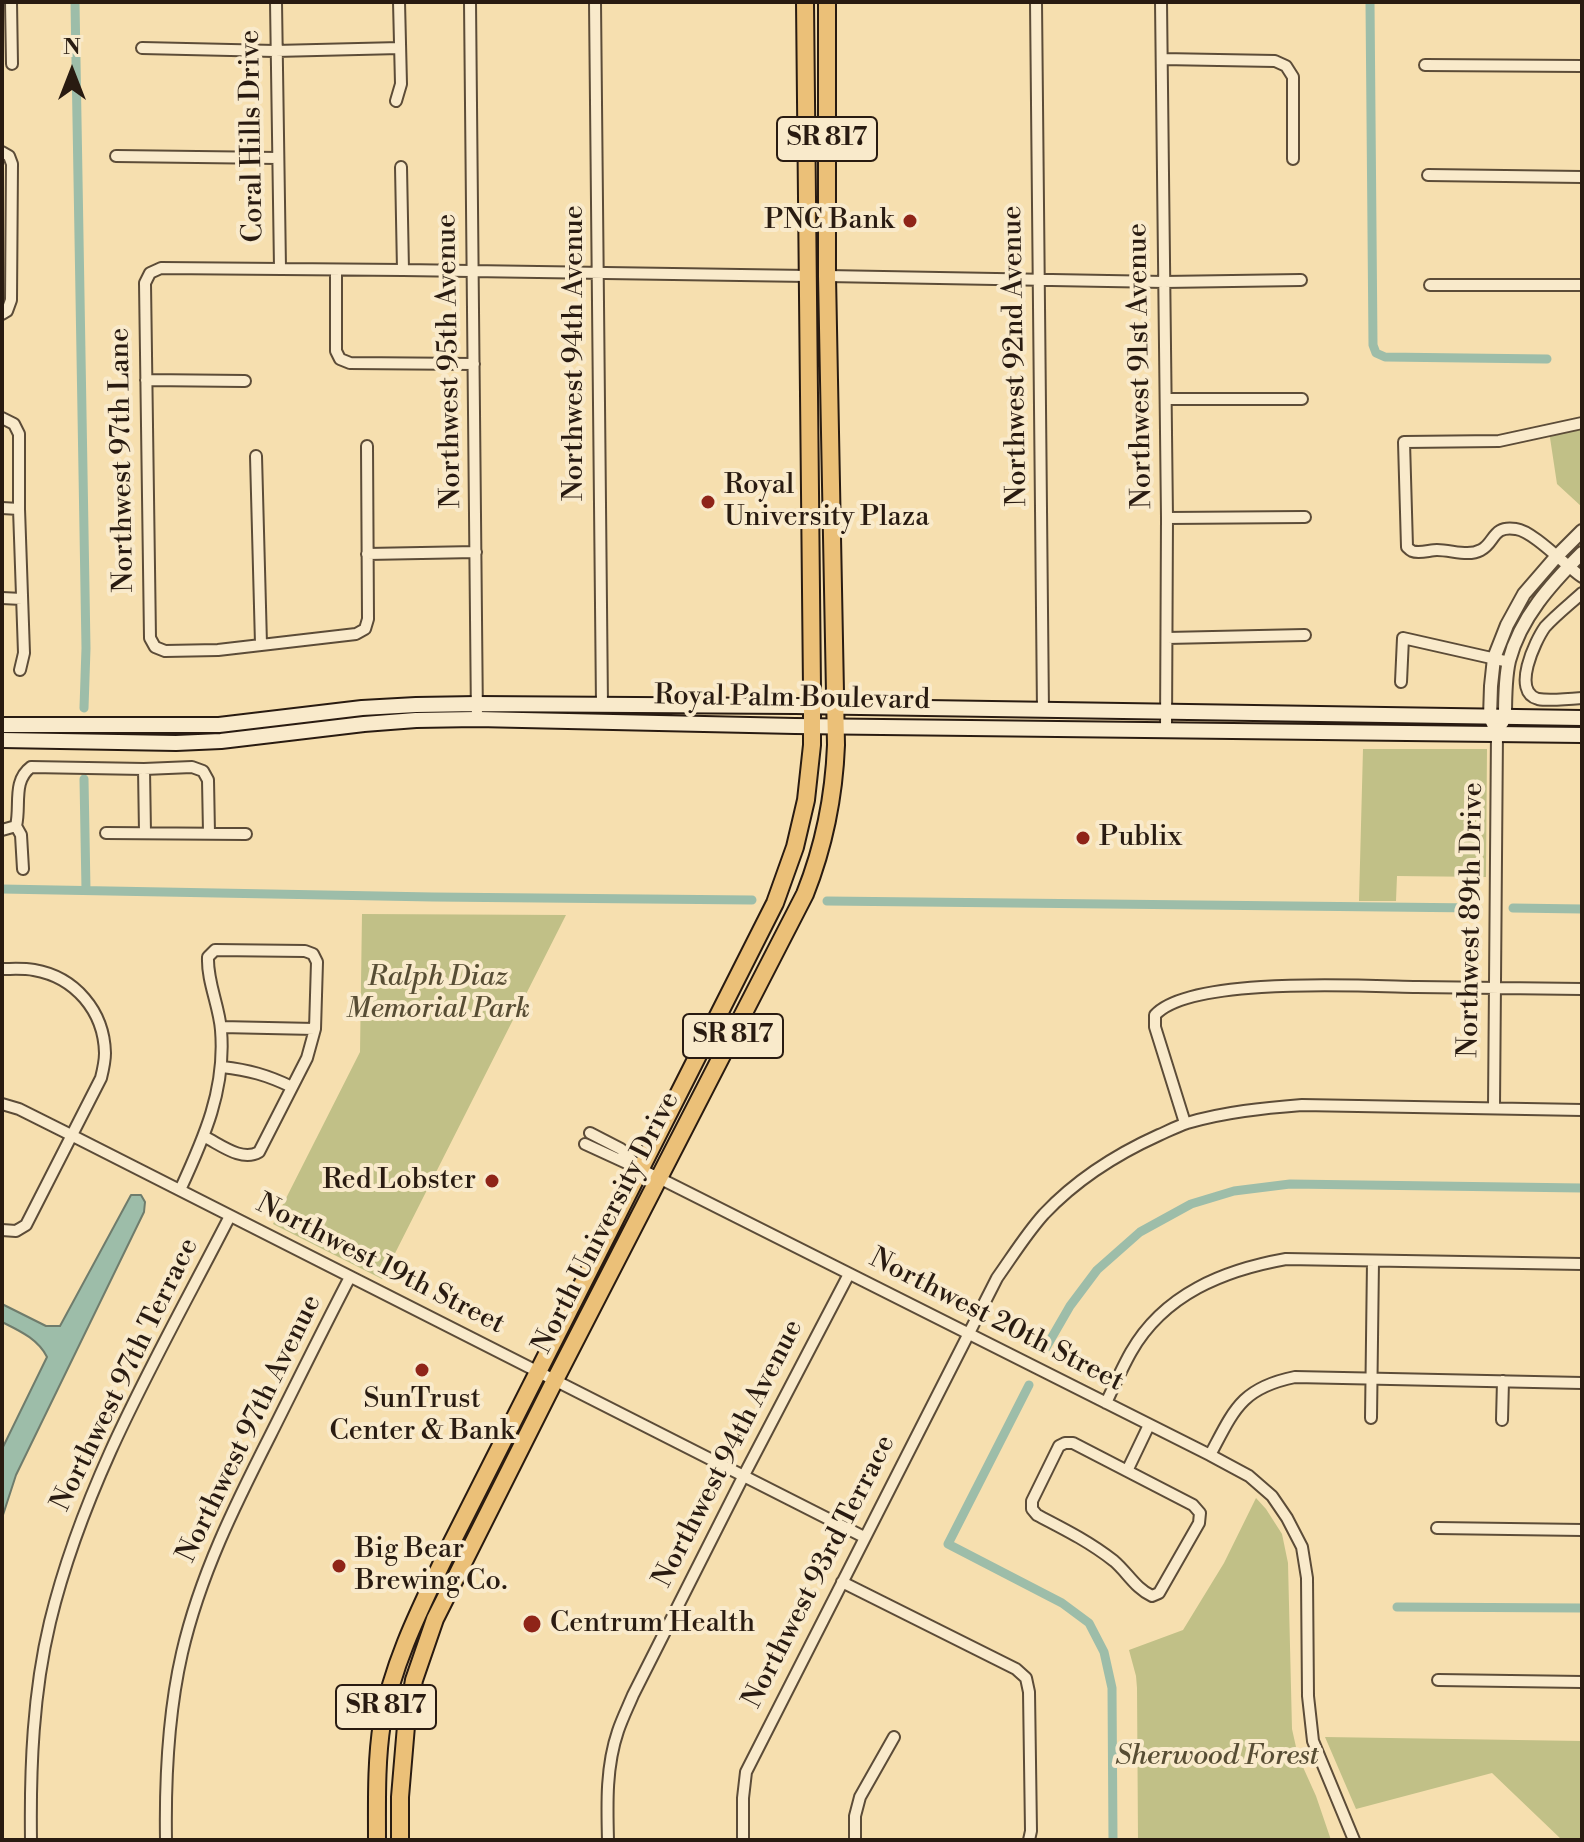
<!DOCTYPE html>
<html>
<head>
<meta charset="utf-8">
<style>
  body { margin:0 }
  #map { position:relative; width:1584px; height:1842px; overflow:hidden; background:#f6dfaf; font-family:"Libre Bodoni",serif }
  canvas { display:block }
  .frame { position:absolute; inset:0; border:4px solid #291b11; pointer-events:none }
  .north { position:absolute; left:32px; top:32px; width:80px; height:80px; -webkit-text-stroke:6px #f9eacb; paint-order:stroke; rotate:0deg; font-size:22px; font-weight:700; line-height:32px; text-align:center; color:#291b11 }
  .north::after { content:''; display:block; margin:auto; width:28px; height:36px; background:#291b11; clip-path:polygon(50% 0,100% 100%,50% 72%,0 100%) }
</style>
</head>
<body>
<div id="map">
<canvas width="1584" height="1842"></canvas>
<div class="frame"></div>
<div class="north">N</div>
</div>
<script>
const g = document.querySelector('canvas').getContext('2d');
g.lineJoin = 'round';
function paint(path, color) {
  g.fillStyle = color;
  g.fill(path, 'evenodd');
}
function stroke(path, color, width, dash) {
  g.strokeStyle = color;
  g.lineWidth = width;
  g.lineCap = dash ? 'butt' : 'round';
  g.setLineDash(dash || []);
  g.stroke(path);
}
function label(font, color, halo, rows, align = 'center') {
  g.font = font + ' "Libre Bodoni",serif';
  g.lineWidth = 8;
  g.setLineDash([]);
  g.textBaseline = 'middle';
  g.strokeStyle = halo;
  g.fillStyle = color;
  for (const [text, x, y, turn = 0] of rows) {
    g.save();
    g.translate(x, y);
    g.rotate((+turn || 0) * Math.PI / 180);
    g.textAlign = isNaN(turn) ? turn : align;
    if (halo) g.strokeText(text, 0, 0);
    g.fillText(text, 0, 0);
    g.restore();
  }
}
const green = new Path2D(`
  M1582,423V507L1557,484L1549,431Z
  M1363,749H1487L1486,877L1397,876L1396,901H1359Z
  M362,914L566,915L382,1279L273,1224L360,1052Z
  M1256,1498L1266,1509L1282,1534L1288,1563L1292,1729L1298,1756L1316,1796L1331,1840H1138L1137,1688L1136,1676L1129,1650L1183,1630L1224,1563Z
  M1325,1737L1582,1741V1840H1562L1492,1773L1356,1809Z`);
const water = new Path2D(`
  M131,1195H141L145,1202L144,1212L16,1475L2,1518V1449L47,1357C38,1339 20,1331 2,1322V1304L46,1326H60Z`);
const canal = new Path2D(`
  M75,2L86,648L84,708
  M1370,2L1373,345L1376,353L1385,357L1547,359
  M84,779L86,890
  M2,889L433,897L752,900
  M827,901L1478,908
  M1513,908L1582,909
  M1044,1351L1070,1306L1097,1270L1140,1232L1191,1204L1234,1191L1290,1184L1582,1188
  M1029,1385L948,1544L1062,1603L1089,1623L1104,1652L1112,1688L1113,1840
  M1397,1607L1582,1608`);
const minor = new Path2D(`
  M11,2L12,64
  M276,2L280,268
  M470,2L477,719
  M595,2L602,705
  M1036,2L1043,710
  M1161,2L1167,518L1166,729
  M142,48L275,51L400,48
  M1162,59L1275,61L1286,66L1293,77V159
  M1425,65L1582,66
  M396,101L401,84L399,2
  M2,152L9,156L12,164L11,300L7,311L2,314
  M116,156L278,158
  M401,167L403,270
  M1428,175L1582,177
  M336,270V351L340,359L350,363L474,364
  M827,276L1164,282L1301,280
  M1430,285H1582
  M146,380L245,381
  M1167,399H1302
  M2,418L14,424L19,434V509L24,653L20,670
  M1582,423L1499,441L1404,442L1407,547C1409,549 1410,550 1412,551C1419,554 1430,550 1437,550C1452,550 1468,557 1481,550C1495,543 1492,525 1516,529C1533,531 1566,566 1582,577
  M367,446L368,619L365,629L356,634L218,650L165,651L155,647L150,638L145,283L150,273L161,268L403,270L808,276
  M256,456L261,644
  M2,508L19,509
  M1167,518L1305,517
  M367,554L476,552
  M1582,593C1570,604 1556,615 1545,627C1535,641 1511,692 1538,699C1549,701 1571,699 1582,698
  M2,598L22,599
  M1167,638L1305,635
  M1401,682L1403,638L1509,662
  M144,769L145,833
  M2,830L16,826
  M106,833L246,834
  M23,869L21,835L16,826C21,806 12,781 31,767L144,769L192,767L203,771L208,780L209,833
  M2,969C12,969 23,968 34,970C75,977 104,1011 105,1053C105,1061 103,1070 101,1078L26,1225L16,1231L2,1230
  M221,1027L315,1029
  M222,1067C249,1070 267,1075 292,1087
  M2,1104L19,1109L73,1136L864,1537
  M1494,1107L1497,733
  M1185,1123L1155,1027V1015C1190,976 1363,986 1417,987C1472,988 1527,988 1582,989
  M590,1133L621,1149L637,1166
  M585,1144L659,1178L1210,1455L1249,1476L1272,1496L1287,1518L1302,1547L1307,1578L1308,1696L1313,1741L1354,1840
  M180,1190C204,1138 226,1089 221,1030C219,1005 207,982 208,957L215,950L305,951L313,954L317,962L315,1029L307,1058L259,1152C242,1162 221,1145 205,1137
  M1106,1403C1114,1386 1122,1368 1131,1352C1164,1294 1224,1270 1286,1259L1582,1264
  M1371,1418L1373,1261
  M1502,1420L1503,1381
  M1065,1443H1073L1193,1505L1200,1513L1199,1523L1159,1593L1152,1596C1136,1589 1127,1572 1114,1561C1090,1542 1064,1529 1037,1515L1032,1509V1501L1059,1446Z
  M1210,1455C1234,1410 1241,1388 1295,1377L1582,1383
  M1127,1471L1149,1425
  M1437,1528L1582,1530
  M842,1582L1016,1669L1026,1678L1029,1692L1031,1831L1029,1840
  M1438,1680L1582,1682
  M31,1840C30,1767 33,1693 50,1622C85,1477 163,1347 230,1216
  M166,1840C165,1778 168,1714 182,1653C200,1575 235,1505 271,1434C297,1382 323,1329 350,1277
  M608,1840C607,1803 606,1766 618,1731C622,1719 628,1707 633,1695L743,1477L849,1274
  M743,1840V1798L746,1772L997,1278C1012,1257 1026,1234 1044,1214C1076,1180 1117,1154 1159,1135C1168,1131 1178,1126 1187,1123C1224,1112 1264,1108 1302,1105L1582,1110
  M855,1840V1816L860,1797L894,1737`);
const tertiary = new Path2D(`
  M1502,723L1505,717C1505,699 1505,678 1509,661C1520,618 1551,584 1582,553
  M1497,733L1490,717L1491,686L1494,658L1507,625L1524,594L1556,557L1582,531`);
const secondary = new Path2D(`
  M2,725H219L362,708L416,705L477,704L795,706L1582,718
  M2,740L176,743L221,741L364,724L416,720L477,719L795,726L1582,735`);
const primary = new Path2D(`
  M377,1840C377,1802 376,1761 382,1723C393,1660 423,1603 450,1546L775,903L795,847L806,800L812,745V688L805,2
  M400,1840V1797L406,1726L414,1680L435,1619L555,1380L805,894C824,846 834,797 836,745L827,276V2`);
const markers = [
  [910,221,8,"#8f2418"],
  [708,502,8,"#8f2418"],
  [1083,838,8,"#8f2418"],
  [492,1181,8,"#8f2418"],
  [422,1370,8,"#8f2418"],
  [339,1566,8,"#8f2418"],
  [532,1624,10,"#8f2418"]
];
const shields = [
  [827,139,100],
  [733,1036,100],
  [386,1707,100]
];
const shieldNames = [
  ["SR 817",827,139],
  ["SR 817",733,1036],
  ["SR 817",386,1707]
];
const streetNames = [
  ["Coral Hills Drive",253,136,-91],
  ["Northwest 94th Avenue",575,353,-90],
  ["Northwest 92nd Avenue",1016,356,-91],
  ["Northwest 95th Avenue",450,361,-91],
  ["Northwest 91st Avenue",1141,366,-91],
  ["Northwest 97th Lane",123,460,-91],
  ["Royal Palm Boulevard",792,699,1],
  ["Northwest 89th Drive",1472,920,-89],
  ["North University Drive",607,1223,-63],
  ["Northwest 19th Street",380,1265,27],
  ["Northwest 20th Street",996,1321,27],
  ["Northwest 97th Terrace",126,1375,-64],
  ["Northwest 97th Avenue",250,1429,-64],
  ["Northwest 94th Avenue",729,1454,-63],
  ["Northwest 93rd Terrace",820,1572,-63]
];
const poiNames = [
  ["PNC Bank",894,221,"right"],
  ["Royal",724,486],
  ["University Plaza",724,518],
  ["Publix",1099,838],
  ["Red Lobster",476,1181,"right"],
  ["SunTrust",422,1400,"center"],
  ["Center & Bank",422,1432,"center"],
  ["Big Bear",355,1550],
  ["Brewing Co.",355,1582],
  ["Centrum Health",550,1624]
];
const parkNames = [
  ["Ralph Diaz",438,978],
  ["Memorial Park",438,1010],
  ["Sherwood Forest",1217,1757]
];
paint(green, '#c1c087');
paint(water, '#9dbda9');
stroke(water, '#6f7c6c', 2);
stroke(canal, '#9dbda9', 9);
stroke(minor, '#5c4c38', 14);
stroke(tertiary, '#5c4c38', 16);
stroke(secondary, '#291b11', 18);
stroke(primary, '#291b11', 20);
stroke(minor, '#f9eacb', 10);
stroke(tertiary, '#f9eacb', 12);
stroke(secondary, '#f9eacb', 14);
stroke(primary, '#ebc078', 16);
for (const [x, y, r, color] of markers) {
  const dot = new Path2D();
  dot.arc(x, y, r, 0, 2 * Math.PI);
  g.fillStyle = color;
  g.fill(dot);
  stroke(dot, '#f9eacb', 3);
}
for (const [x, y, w] of shields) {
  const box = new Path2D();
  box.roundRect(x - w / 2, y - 22, w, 44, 6);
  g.fillStyle = '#f9eacb';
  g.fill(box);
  stroke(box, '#291b11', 2);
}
label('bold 26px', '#291b11', null, shieldNames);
label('28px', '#291b11', '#f9eacb', streetNames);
label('28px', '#291b11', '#f9eacb', poiNames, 'left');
label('italic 28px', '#574d34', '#f9eacb', parkNames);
</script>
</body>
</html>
